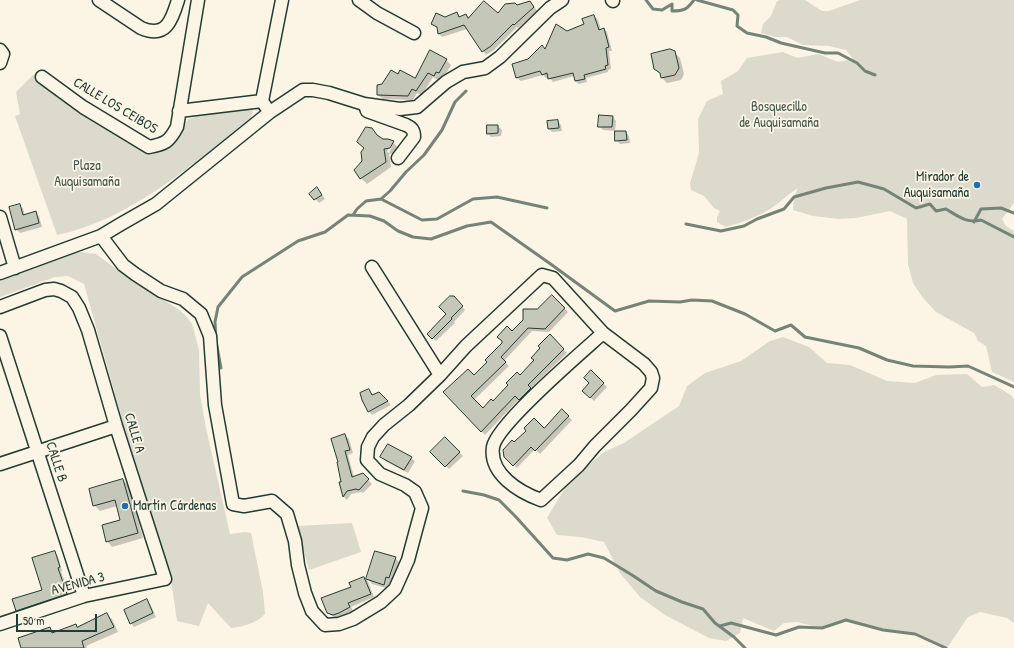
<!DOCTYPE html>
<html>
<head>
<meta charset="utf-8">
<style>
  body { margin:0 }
  #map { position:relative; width:1014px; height:648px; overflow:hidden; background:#fcf5e5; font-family:"Patrick Hand",sans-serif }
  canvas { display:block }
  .scale { position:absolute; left:16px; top:614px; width:81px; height:18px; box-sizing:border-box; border:2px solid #1f3d34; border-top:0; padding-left:5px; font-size:12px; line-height:14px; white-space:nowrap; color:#1f3d34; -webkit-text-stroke:3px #fcf5e5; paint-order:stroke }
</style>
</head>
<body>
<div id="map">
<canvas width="1014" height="648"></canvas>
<div class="scale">50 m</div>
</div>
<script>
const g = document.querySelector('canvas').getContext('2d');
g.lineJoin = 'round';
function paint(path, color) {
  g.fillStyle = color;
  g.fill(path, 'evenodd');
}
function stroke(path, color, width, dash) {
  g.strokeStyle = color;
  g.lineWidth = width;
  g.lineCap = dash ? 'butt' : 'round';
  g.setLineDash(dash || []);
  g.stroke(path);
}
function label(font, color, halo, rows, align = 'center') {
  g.font = font + ' "Patrick Hand",sans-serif';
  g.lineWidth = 3.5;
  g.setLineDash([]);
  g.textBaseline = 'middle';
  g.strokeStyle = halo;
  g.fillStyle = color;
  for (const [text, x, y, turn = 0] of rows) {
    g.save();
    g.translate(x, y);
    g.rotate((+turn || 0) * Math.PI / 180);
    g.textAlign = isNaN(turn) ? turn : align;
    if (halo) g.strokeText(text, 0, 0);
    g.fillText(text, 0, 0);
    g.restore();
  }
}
const green = new Path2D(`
  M780,0H805L822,11H829L860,0H1014V203L1002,219L1006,226L1014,231V382L992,372L986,346L978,341L974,333L936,312L923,298L913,283L908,264L907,219L890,211L856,218L839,219L813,216L793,210L794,197L798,188C788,194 780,203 770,209C759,216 740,223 726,227L717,222V217L720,211L714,208L704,196L691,190L690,183L699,153L698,119L707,101L723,94L721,81L738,71L747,58L783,52L797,58L818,54L838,62L853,59L846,50L829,46L803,45L787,37H775L761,33L763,24L771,16L777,1Z
  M33,75L70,103L124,141L145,152H156L173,144L177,139L184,125L189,119L197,116L248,107L253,110L251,119C193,164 130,220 57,235L15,116L20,114L16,92Z
  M80,252L96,254L130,279L178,309L186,316L192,324L199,350L200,395L206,428L230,534L245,532L251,533L263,592L265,614C255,624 245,626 231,628L208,603L199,626L177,621L172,587L135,466L84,284L68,276L55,277L0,297V279L66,255Z
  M783,337L809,347L827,363L850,365L887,381L915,383L936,375L967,374L982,387L994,385L1011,395L1014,399V623L1007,618L980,612L968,617L947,648L915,634L883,630L846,620L822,628L797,622L784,623L774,631L743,618L740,633L726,641L709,638L665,615L640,597L620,573L604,542L581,537L557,535L547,518L568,483L604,452L624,443L679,406L687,386L705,373L741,361L770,341Z
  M352,523L361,552L309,570L297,526Z`);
const shadow = new Path2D(`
  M533,5L537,11L518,28L517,27L494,50L486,55L467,29L442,37L439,34L438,29L432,24L457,13L461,18L466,15L469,18L498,15Z
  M594,16L598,20L601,30L604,29L607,32L612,51H609L611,69L608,70V72L586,78L587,82L579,84L575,81L574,76L553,82L549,77L546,78L543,75L521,81L517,78L513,64L528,60L545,50L567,32L585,24Z
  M674,52L680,58L684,74L681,80L667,83L662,78Z
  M446,60L451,65L444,77L442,76L439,81L433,77L422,95L417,93L413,100L383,99L378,95L383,85L398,75L415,80Z
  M613,117L616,121L615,131L603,130L599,126Z
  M558,121L561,125L562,131L552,132L549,128Z
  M498,126L502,130L501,136L491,137L488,133Z
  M371,129L380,138L393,142L398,148L396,153L389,154L391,167L367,184L361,178L365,149ZM391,144H393L389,153L387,152Z
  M626,132L629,136L630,143L620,144L616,140Z
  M320,192L325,199L319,203L311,194Z
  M20,205L23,209L25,215L35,212L39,216L42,227L20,233L16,229Z
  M552,296L568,312L549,332L532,331L504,361L509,366L474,400L483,410L493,402L535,360L550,336L567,353L530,389L534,392L523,403L519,399L485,435L445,392L474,376L488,362L512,333L538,310Z
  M453,297L465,310L454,322L455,323L436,341L428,334L447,314Z
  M591,371L607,387L594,401L584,391L591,383Z
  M369,390L373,395L379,393L391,405L372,415L369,411Z
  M562,410L572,420L540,454L535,449L517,468L505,457L515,444L527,431L544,429Z
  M345,435L349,439L353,453L348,455L354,477L362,474L372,484L363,493L361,492L351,494L347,500L344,497L340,483L342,482Z
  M445,438L463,456L449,469L432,452Z
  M382,457L411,458L415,461L408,473L385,461Z
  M123,480L128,485L143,538L112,547L107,541L122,520L117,506L100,511L94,505Z
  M54,552L58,556L62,571H61L70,597L20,614L17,610L43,590Z
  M395,558L401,564L389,589L372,584L367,578Z
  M364,578L366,580L367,579L374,597L351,607L353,611L337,618L332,616L328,612L352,588Z
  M147,601L150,604L156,617L134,627L131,623Z
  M107,615L112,619L118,632L86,646L87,648H22L50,628L55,633L76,626L78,628Z`);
const stream = new Path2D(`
  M646,0L653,9L662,10L672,4V11C685,11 687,9 694,0
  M697,0L733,10L738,15L737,26L747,33L766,37L781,43L825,53H838L857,63L865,71L875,75
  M381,199L422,220L437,219L473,199L497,197L547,208
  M353,215L357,209L366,201L381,199L390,191L406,172L424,155L442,130L455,102L466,91
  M974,222L981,209L1001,208L1014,213
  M686,224L721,231L744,226L757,219L784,209L794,197L826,188L858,182L884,189L916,208L930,204L936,211L946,209C958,216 967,224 981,220L1014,237
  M221,368L216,341L215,322L218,307L242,277L298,241L325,232L348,215L370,216L384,221L398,231L413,237L431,239L467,226L491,222L552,265L615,311L649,301L680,302L692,300L712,301L745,314L775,331L791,325L805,337L859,348L887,360L913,366L949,367L968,366L1014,387
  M463,491L484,495L499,500L516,517L553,558L567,560L588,554L604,558L632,575L656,591L682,602L703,609L715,623L734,637L745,648
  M720,626L731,623L776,635L799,627L822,628L846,620L883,630L915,634L946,648`);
const building = new Path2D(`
  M484,1L498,13L505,4L515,3L517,5L530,1L534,7L514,25L513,24L491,46L482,52L464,25L438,34L437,27L431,24L436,13L445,17L457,12L459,17L466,14L468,18Z
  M594,15L599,30L604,28L609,47L606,48L608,65L605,66L606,69L584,75L585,79L575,81L573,73L548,79L547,73L542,75L540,71L516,78L512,64L528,59L542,45L545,49L556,24L567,31L584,24L582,19Z
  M670,49L675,51L679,68L675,75L661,78L660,73L654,69L651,54Z
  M430,50L447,59L439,73L436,72L434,76L428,73L416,91L412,89L408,96L377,95V85L382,84L391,70L398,74L400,70L415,78Z
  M599,115L613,116L612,127H598Z
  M558,120L559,128L548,129L547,121Z
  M487,125H498V133L487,134Z
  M366,127L372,128L377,135L383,139H388L394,141L390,148L384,149L386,162L360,179L354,170L362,161L361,152L364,148L357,142Z
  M615,131H626L627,140L615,141Z
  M317,187L322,195L314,200L309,194Z
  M20,204L23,215L36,211L39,223L15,230L9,207Z
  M552,295L565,308L545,329L528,328L501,357L506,362L471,396L483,408L491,399L493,401L508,385L506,383L517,372L520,375L534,360L531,358L540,348L538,346L550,334L564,349L528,385L531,388L519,400L515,396L481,432L443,392L468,369L474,375L487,362L485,360L502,343V341L497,337L507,326L512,331L523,320V309H537Z
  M450,296H454L463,306L451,318L452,319L432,339L427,334L446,314L439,307Z
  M591,370L604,383L590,398L582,391L589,383L584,378Z
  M369,389L372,395L379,392L388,401L368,412L362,400L360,393Z
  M562,409L569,416L535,451L531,447L513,466L504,457L503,450L512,440L514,442L526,431L524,428L534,418L544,428Z
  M345,434L350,450L345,451L352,477L363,473L369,479L359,490L356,489L347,491L343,497L339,482H341L337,462H338L331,439Z
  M445,437L460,452L445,467L430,452Z
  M388,444L412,457L404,470L380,457Z
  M123,479L138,533L106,542L102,525L120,520L115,500L93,506L89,489Z
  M55,551L60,567L58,568L67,594L16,611L12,599L42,590L32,558Z
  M375,551L396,557L389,578L386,577L384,585L366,579Z
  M364,577L371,594L348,603L350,607L339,613L333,615L327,613L321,598L351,587L349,583Z
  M147,599L153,613L130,624L124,610Z
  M107,613L114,627L82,641L84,648H21L18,638L50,627L52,633L76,624L77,627Z`);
const minor = new Path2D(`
  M99,0L141,28C166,39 172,20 178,0
  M359,0L377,13L414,33
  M612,0L613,1
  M0,50L3,54L0,63
  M42,77L83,107L149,147C165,144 169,142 177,127L198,0
  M262,101L282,0
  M365,105L367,111L406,125C412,128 414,130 414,137L398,158
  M179,111L262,101L266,107
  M0,217L15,268
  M101,236L123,265L135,274L161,291L183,299L201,314L210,336L215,405L233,504L244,506L272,501L287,514L295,541L298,565L305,593L312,611L325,625L339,624L353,619L381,602L395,589L408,560L416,530L422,508L415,492L405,485L380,474L367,460L368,447L373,437L384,425L409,405L440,375L466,346L542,275L553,278L603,333L644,364L651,372L653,378L651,388L631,410L595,446L579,465L541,500C519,492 489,474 493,447C497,424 582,352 603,333
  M372,267L440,375
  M0,273L101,236L121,224L156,204L270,112L303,90H313L329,93L364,104L400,109L417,107L446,82L463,72L485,68L500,57L550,8L562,0
  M0,307L45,290L54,289L61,291L72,297L79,308L88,330L116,426L165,579L84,596L0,624
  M0,336L84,596
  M0,464L116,426`);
const markers = [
  [977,185,4,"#1f6fb2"],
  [125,506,4,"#1f6fb2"]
];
const streetNames = [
  ["CALLE LOS CEIBOS",115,106,31],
  ["CALLE A",134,433,73],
  ["CALLE B",56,462,72],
  ["AVENIDA 3",78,584,-15]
];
const parkNames = [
  ["Bosquecillo",779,107],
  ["de Auquisamaña",779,123],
  ["Plaza",87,166],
  ["Auquisamaña",87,182]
];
const poiNames = [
  ["Mirador de",969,177],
  ["Auquisamaña",969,193],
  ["Martín Cárdenas",133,506,"left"]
];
paint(green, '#dcdacc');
paint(shadow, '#0003');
stroke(stream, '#758479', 3);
paint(building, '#c5c7b9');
stroke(building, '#1f3d34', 1);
stroke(minor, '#1f3d34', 15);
stroke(minor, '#fcf5e5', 12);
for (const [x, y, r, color] of markers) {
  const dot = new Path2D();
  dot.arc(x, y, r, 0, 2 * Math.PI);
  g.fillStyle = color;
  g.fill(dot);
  stroke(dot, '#fcf5e5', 1.5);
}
label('14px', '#1f3d34', '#fcf5e5', streetNames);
label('14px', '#455c52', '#fcf5e5', parkNames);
label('14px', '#1f3d34', '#fcf5e5', poiNames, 'right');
</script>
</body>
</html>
